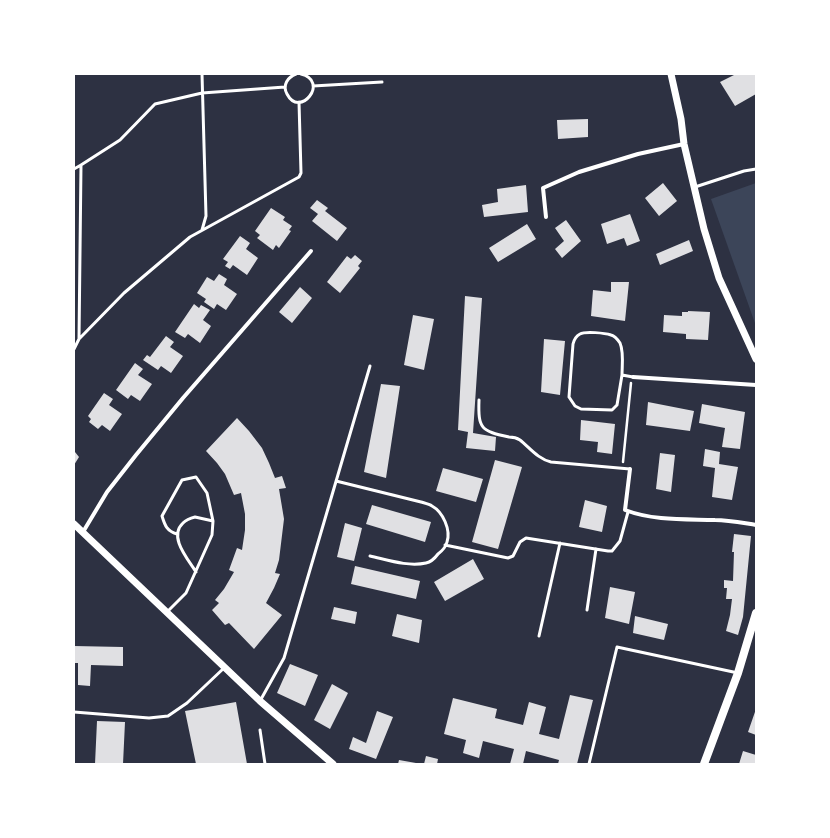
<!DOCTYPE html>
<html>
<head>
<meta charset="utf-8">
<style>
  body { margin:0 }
  #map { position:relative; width:830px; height:838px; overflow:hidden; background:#2d3142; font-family:"Archivo Narrow",sans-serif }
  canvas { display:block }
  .frame { position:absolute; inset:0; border:75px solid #fff; pointer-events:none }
</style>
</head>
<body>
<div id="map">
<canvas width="830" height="838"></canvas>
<div class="frame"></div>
</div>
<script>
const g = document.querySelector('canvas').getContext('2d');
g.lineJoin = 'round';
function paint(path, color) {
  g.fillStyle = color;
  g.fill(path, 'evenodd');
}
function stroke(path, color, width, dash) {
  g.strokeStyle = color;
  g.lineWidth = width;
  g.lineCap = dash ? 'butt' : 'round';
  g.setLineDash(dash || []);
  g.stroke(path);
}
const green = new Path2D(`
  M756,183V326L711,199Z`);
const building = new Path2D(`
  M736,74H756V94L735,106L720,82Z
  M588,119V137L558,139L557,120Z
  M663,183L677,201L659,216L645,198Z
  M526,185L528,212L484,217L482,205L498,202L497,189Z
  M317,200L328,208L325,211L347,228L337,241L312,221L318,214L310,208Z
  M271,208L285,217L283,220L292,226L289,230L291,231L279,248L276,245L273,250L257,238L260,235L255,231Z
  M630,214L640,241L627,246L624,238L607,244L601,224Z
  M566,220L581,241L562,258L555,249L564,241L555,228Z
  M527,224L536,239L498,262L489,248Z
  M240,236L250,243L246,249L258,258L247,275L233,265L230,269L225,266L228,262L223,259Z
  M689,240L693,251L660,265L656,254Z
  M355,255L362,261L358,266L360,268L340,293L327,282L347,256L351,259Z
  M219,274L227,279L224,285L237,294L226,310L217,304L214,309L204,302L206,299L197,293L207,277L214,281Z
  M611,282H629L625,321L591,316L593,290L611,292Z
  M300,287L312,298L292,323L279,312Z
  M465,296L482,298L473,433L496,437L495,451L466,448L468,432L458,430Z
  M194,304L199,308L201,305L210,310L203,320L211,326L200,343L188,334L185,338L175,332Z
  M688,311L710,312L708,340L686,339V334L663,332L664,315L682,316V312H688Z
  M413,315L434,319L424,370L404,365Z
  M166,336L174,342L170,347L183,356L171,373L161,366L158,370L143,360L147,355L150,357Z
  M544,339L565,341L560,395L541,392Z
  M135,363L143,369L138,375L152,384L140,401L131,395L128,399L116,390Z
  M381,384L400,386L386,478L364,472Z
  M104,393L113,399L109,405L122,414L110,431L102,425L98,429L89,422L91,419L88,416Z
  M648,402L694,411L690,431L646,425Z
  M702,404L745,412L740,449L722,447L725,428L699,423Z
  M237,418L249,431L262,448L269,463L275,478L282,476L286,488L279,489L284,519L279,560L275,573L280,574L274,588L266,603L282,615L254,649L229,623L225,625L212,610L219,603L215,600L224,589L234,572L229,570L237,548L242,550L245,530V514L241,493L234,495L225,474L217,463L206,451Z
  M581,420L615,424L612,454L597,452L598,442L580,440Z
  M705,449L720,452L719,464L738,467L732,500L712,497L715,468L703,466Z
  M74,452H75L79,457L74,465Z
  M660,453L675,455L671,492L656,489Z
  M495,460L522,467L498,549L472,542Z
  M443,468L483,479L476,502L436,491Z
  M585,500L607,506L602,532L579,527Z
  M372,505L431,522L425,542L366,524Z
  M345,523L362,528L354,561L337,557Z
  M734,534L751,536L743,617L738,635L726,631L730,615L732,599H726L727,588H724V580L733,581L734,552H732Z
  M473,559L484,579L445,601L434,582Z
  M355,566L420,581L416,599L351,584Z
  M610,587L635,592L629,624L605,618Z
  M334,607L357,612L355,624L331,619Z
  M397,614L422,620L419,643L392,636Z
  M635,616L668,624L664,640L633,633Z
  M74,646L123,647V666L91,665L90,686L78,685V663H74Z
  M290,664L318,675L305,706L277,693Z
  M332,684L348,693L330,729L314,720Z
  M570,695L593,700L577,764H558L559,760L526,751L523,764H510L514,749L483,741L479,758L463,753L466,740L444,734L453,698L497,709L495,718L523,725L529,702L546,707L539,734L559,739Z
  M236,702L247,764H196L185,711Z
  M756,709V735L748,732Z
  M377,711L393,717L376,759L349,749L353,737L366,743Z
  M97,721L125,722L123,764H95Z
  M743,751L756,755V764H739Z
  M426,756L438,759L437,764H424Z
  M399,760L416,763L415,764H398Z`);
const path = new Path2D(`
  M623,462L631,383`);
const service = new Path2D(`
  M202,74L206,216L202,230
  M296,74C288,77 282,85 287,94C300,119 330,81 301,74
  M313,86L382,82
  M285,87L202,93L155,104L120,140L81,165L79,339L124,293L190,237L299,177L301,173L299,102
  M74,169L81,165
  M695,187L744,171L756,169
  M74,349L79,339
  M622,375C622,366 624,352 620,343C618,340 615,336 611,335C605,333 585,331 580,334C576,336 574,340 573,344L569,397L575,406L581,409L612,410L617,405L622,375L633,377
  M479,400C478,429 481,431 509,437C513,437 517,438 520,440C530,448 538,459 551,462L630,469
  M336,481L421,502C424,503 429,504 432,506C443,512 451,530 447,542C446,546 442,551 438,554C435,558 431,562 426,563C408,567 388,560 370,556
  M445,545L508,558L513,556L520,542L526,538L608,551H612L620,541L628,512
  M196,572C188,559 168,537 183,523C186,520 191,518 195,517L213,521
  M587,610L596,549
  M167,612L186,593L212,535L213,521L207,493L196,477L182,480L162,516C165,526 167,531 177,534
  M539,636L560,543
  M260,701L284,658L370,366
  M74,712L149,718L168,716L187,703L224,668
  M260,730L265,764
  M589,764L617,647L738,673`);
const minor = new Path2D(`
  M546,217L543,188L579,172L638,154L684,144
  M633,377L756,385
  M630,469L625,510C654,521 685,519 715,520C729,520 743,523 756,525
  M83,532L107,492L136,455L183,398L311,251`);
const tertiary = new Path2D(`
  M671,74L681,119L684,144L704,229L719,278L756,359
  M74,524L260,701L333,764`);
const secondary = new Path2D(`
  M704,764L738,673L756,613`);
paint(green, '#3c4559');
paint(building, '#e0e0e3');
stroke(path, '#fff', 2.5);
stroke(service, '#fff', 3);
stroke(minor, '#fff', 4);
stroke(tertiary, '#fff', 7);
stroke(secondary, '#fff', 8);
</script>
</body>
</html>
